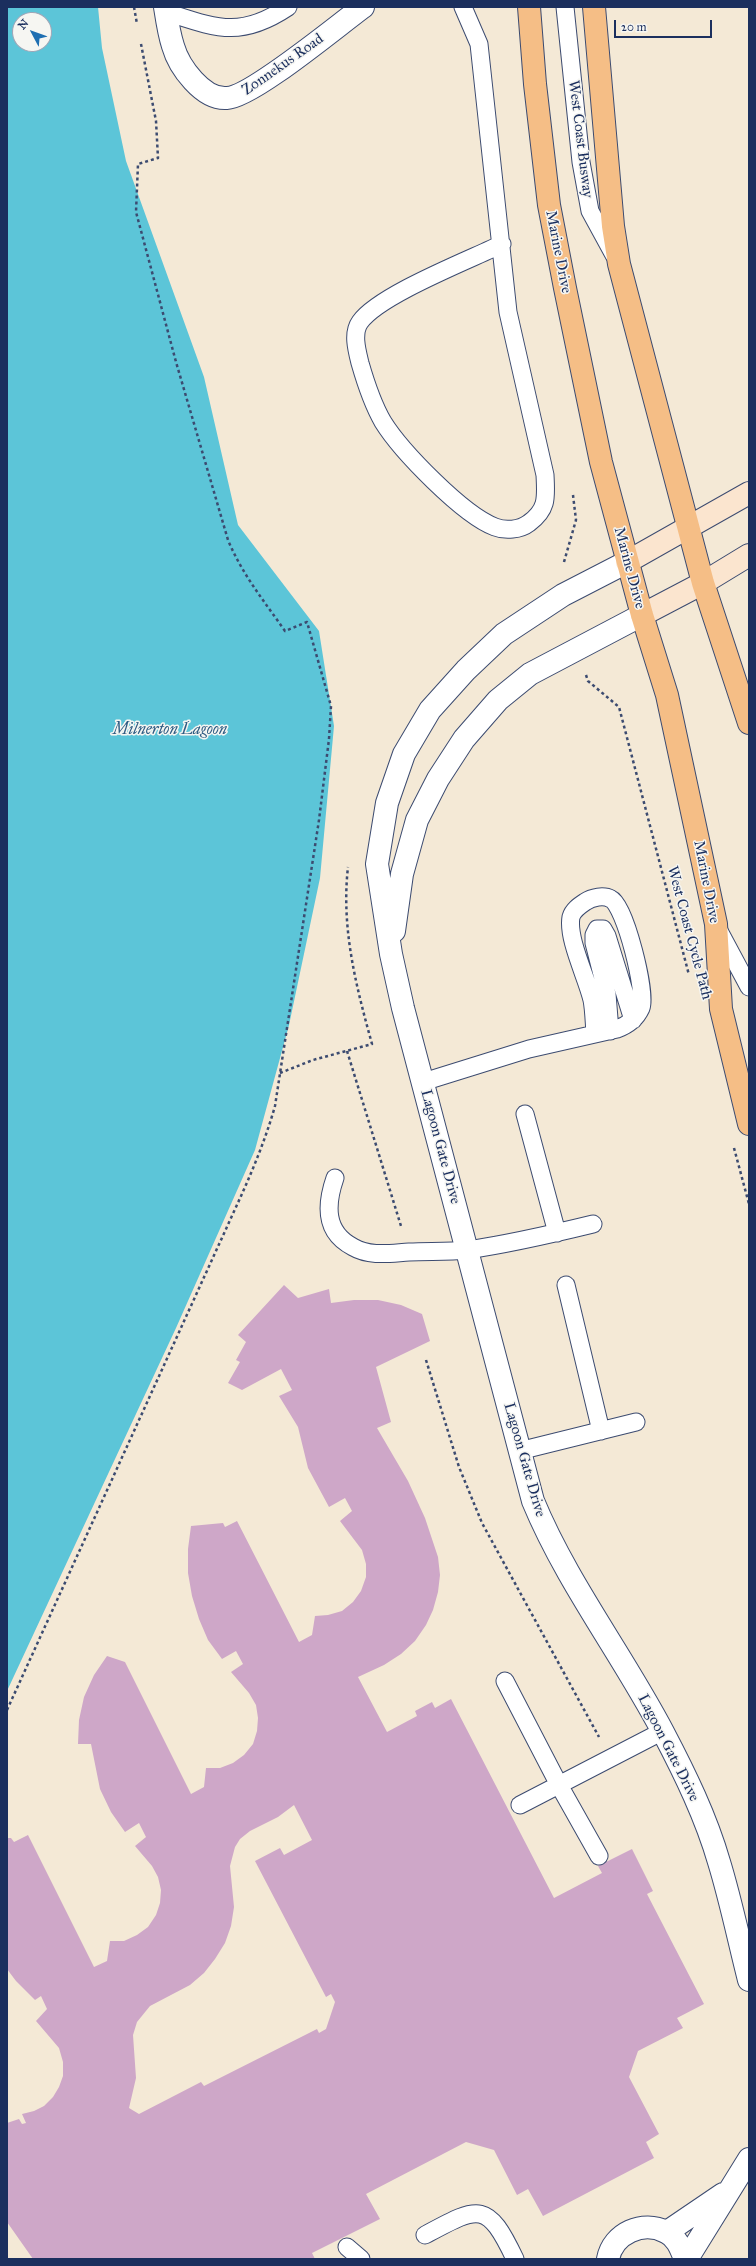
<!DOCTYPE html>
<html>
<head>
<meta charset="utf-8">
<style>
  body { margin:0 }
  #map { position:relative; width:756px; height:2266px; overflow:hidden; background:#f4e9d6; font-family:"IM FELL Great Primer",serif }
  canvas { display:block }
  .frame { position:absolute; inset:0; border:8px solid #1b2f5e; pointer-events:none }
  .north { position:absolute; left:12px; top:12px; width:40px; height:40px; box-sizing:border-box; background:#f6f6f2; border:1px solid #9ea6b7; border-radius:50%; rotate:311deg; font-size:11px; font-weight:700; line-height:16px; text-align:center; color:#1b2f5e }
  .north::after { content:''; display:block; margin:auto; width:14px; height:18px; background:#1f6fb2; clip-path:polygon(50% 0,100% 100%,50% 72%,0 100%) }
  .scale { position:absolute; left:614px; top:20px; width:98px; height:18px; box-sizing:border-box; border:2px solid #1b2f5e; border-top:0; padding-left:5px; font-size:12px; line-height:14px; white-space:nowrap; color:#1b2f5e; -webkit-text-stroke:3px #f6f6f2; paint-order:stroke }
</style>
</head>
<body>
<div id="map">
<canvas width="756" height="2266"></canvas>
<div class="frame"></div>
<div class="north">N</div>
<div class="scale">20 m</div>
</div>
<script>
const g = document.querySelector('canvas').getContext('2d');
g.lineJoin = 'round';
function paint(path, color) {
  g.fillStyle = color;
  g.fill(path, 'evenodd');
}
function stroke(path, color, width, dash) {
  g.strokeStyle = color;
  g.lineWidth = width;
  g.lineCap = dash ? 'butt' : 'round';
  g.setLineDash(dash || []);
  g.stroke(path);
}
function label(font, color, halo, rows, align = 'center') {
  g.font = font + ' "IM FELL Great Primer",serif';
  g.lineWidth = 3;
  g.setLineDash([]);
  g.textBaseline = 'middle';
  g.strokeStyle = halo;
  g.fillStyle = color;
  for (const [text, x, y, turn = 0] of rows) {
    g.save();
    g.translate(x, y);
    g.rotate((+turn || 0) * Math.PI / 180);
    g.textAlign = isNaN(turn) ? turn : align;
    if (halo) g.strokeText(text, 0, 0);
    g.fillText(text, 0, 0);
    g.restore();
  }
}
const water = new Path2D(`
  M7,7H98L102,48L126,161L204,377L238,525L319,631L334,726L320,878L289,1025L255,1150L176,1328L7,1691ZM20,20H44V44H20Z`);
const building = new Path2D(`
  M284,1285L298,1298L329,1289L331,1303L354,1300H378L401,1305L422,1314L430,1341L376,1367L391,1422L377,1428L408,1481L425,1518L438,1557L440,1575L438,1592L433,1610L426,1625L415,1641L401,1654L384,1665L358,1677L387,1732L417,1716L415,1711L432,1702L435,1708L451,1699L554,1898L602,1873L598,1866L632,1849L653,1891L647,1894L704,2004L677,2018L683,2028L638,2051L629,2077L659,2134L646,2142L654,2158L543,2216L528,2189L517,2195L494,2150L466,2142L366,2194L380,2219L312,2253L315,2259H33L7,2222V2123L19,2119L22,2124L26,2123L22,2114L34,2111L44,2106L53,2097L59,2087L63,2076V2062L59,2048L36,2021L47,2009L41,1996L35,2000L16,1981L7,1969V1838H11L14,1842L28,1835L94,1967L107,1961L110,1941H124L137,1935L148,1927L156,1915L160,1903L161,1890L158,1877L152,1866L135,1846L146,1837L139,1823L125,1832L111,1812L100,1789L91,1744H78L79,1720L84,1697L94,1675L107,1656L125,1662L191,1794L204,1787L206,1768H220L233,1763L244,1755L253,1744L257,1731L258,1718L256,1705L249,1693L231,1672L243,1664L236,1651L222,1659L208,1640L199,1619L192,1596L188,1573V1549L191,1526L223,1523L225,1527L237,1521L299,1642L312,1635L315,1616L328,1615L342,1611L353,1602L361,1591L366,1577V1564L362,1550L340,1521L352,1511L345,1498L329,1507L308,1468L298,1427L279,1396L292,1390L281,1369L242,1390L228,1383L240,1362L236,1360L246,1342L238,1335ZM294,1805L312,1840L284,1855L280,1848L255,1861L326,1997L331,1994L335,2002L326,2029L319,2033L317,2029L204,2086L201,2082L139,2114L129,2108L136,2078L133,2035L137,2022L150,2006L190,1985L204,1973L215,1959L225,1943L231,1926L234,1907L230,1866L235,1847L240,1839L250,1831L278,1817Z`);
const path = new Path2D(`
  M134,7L137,24
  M564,562L576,520L573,495
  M586,675L588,681L619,707L689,975
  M347,1051L401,1226
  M280,1073L313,1060L372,1044C356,986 341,928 348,867
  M734,1148L749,1204
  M426,1360L459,1467L482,1523L599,1737
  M7,1710L231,1218C248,1181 264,1145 275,1106L319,820L329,739L331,706L307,622L285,631C264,601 242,574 228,540L176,362L136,212L138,164L158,158L156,121L141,44`);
const lane = new Path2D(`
  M463,7L479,44L508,312L545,475C546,497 548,509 529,523C520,530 505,531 495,527C463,515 401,451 383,422C372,403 366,384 360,363C357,351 352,333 360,322C379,295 469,260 502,244
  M565,7L581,162L590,211L614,255
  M166,12C216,28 240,39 288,7
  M718,929L749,987
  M610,1031L607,994L594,943V935L597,929H603L607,936L633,1020
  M423,1082L529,1049L617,1029C628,1025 636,1019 641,1008C647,994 625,905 611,899C604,895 592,897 585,902C579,906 573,910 571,917C567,939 587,978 592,1000C594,1010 594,1022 595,1033
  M525,1114L557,1233
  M335,1178C326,1204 324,1232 353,1247C370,1257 391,1253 409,1252C428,1251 448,1252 467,1250C509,1244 552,1234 593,1224
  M566,1285L601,1431
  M519,1451L636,1422
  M505,1681L559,1785L599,1856
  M520,1805L663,1731
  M425,2235C479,2206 487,2200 515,2259
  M347,2247L361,2259`);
const street = new Path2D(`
  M165,7C167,20 169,34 173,46C179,67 203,100 227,98C252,97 338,25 363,7
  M627,562L563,595L504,634L466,670L430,710L404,754L387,803L377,864L391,954L403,1008L533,1501C567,1583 622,1654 663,1732C685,1774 706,1817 719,1862C731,1901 739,1941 749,1980
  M394,931L402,874L417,820L438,779L464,739L498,700L530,674L642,615
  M667,2232L723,2194
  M608,2259C613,2233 643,2220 666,2232C677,2237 681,2249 685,2259
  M687,2259L749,2159`);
const secondary = new Path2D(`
  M627,562L749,493
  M642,615L703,583L749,555`);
const primary = new Path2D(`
  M529,7L535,84L549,205L565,288L601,462L642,615L667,695L716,924L721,1009L749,1124
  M594,7L613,226L619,264L703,583L749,723`);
const streetNames = [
  ["Zonnekus Road",283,65,-35],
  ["West Coast Busway",580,139,83],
  ["Marine Drive",558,252,79],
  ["Marine Drive",629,568,75],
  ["Marine Drive",706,882,79],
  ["West Coast Cycle Path",689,933,75],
  ["Lagoon Gate Drive",440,1147,75],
  ["Lagoon Gate Drive",524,1460,74],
  ["Lagoon Gate Drive",668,1748,63]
];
const waterNames = [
  ["Milnerton Lagoon",170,730]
];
paint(water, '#5cc5d8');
paint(building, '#cea7c8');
stroke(lane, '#3c4b70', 19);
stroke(street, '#3c4b70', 24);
stroke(secondary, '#3c4b70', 24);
stroke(primary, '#3c4b70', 24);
stroke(path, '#3c4b70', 2.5, [3, 3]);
stroke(lane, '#fff', 17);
stroke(street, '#fff', 22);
stroke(secondary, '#fbe5cf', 22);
stroke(primary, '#f5be86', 22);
label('15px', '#1b2f5e', '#f6f6f2', streetNames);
label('italic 16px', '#2e5c83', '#f6f6f2', waterNames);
</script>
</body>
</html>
